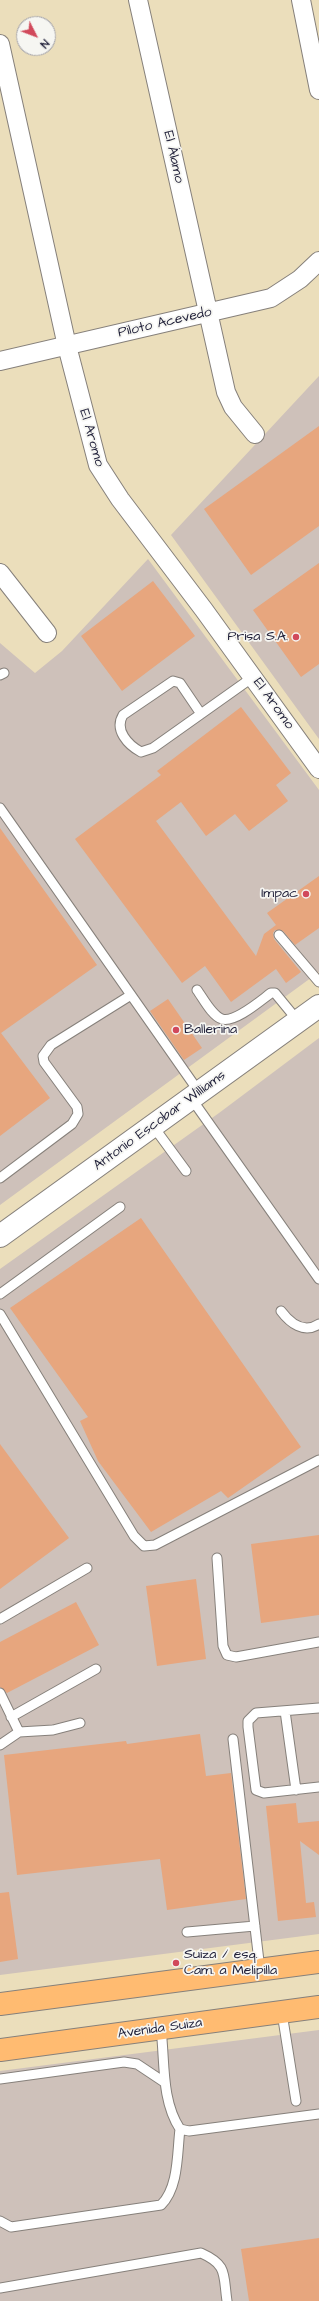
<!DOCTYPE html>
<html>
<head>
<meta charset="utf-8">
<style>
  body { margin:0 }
  #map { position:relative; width:319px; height:2301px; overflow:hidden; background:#ebdebb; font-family:"Architects Daughter",sans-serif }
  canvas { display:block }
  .north { position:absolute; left:16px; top:16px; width:40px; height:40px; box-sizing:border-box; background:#f6f6f2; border:1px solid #a1a1a9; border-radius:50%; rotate:132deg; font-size:11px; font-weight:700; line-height:16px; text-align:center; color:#22223b }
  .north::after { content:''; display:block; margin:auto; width:14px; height:18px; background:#d1495b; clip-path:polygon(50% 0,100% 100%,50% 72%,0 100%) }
</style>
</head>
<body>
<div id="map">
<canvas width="319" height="2301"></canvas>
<div class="north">N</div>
</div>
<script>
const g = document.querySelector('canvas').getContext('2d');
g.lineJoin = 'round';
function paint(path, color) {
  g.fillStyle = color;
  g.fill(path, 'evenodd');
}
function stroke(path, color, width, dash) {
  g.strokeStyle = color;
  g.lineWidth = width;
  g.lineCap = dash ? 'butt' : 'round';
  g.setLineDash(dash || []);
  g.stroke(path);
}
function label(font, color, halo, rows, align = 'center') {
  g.font = font + ' "Architects Daughter",sans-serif';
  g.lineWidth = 3.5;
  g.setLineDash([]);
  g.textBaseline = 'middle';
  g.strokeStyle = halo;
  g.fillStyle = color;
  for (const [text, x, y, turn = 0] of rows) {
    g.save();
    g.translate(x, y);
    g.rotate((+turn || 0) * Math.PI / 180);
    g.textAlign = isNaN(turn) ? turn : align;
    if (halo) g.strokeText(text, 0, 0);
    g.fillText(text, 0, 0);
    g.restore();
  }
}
const industrial = new Path2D(`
  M319,376V739L171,535Z
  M148,559L319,790V972L0,1205V643L35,673L62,651Z
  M319,1038V1934L0,1975V1269L219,1113Z
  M319,2030V2301H0V2071Z`);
const building = new Path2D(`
  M319,426V526L251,575L204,509Z
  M319,563V664L301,677L253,610Z
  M153,581L195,636L122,691L81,636Z
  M241,707L291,773L276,785L288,801L249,831L235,814L206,836L181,802L156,821L256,956L264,934L276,925L267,913L319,876V928L295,945L283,931L275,930L273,933L274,939L301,972L286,983L276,969L231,1002L205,966L182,983L75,839L161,775L157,771Z
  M0,828L97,965L1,1033L50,1098L0,1136Z
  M168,999L202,1048L184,1060L150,1011Z
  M141,1218L301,1447L228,1498L221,1491L151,1532L98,1461L80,1421L88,1417L10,1308Z
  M0,1444L69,1538L0,1589Z
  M319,1535V1615L261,1623L251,1544Z
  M196,1579L206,1659L157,1666L146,1586Z
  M76,1602L99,1645L7,1693L0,1687V1642Z
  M200,1734L206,1776L231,1773L246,1899L167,1910L160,1859L17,1875L4,1755L126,1741L127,1744Z
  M296,1803L298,1823L319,1821V1855L300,1841L306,1903L314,1902L316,1917L278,1921L266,1806Z
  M9,1892L18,1959L0,1962V1893Z
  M319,2238V2301H249L241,2249Z`);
const service = new Path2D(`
  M0,675L4,673
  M201,714L180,683L173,681L123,715C114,730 128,745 141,752L153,748L253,677
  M0,808L199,1092
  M279,935L319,982
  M197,990C203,998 212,1016 222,1019C235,1023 260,1001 271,993H275L298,1021
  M191,1098L319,1279
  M153,1126L186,1171
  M0,1178L72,1124L78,1114L77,1107L44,1062L43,1056L51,1045L131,995
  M0,1294L120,1207
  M281,1311C290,1323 304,1334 319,1324
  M0,1314L134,1536L144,1546L155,1545L319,1460
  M217,1558L223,1646L227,1655L236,1657L319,1642
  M0,1619L87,1568
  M0,1693L19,1732
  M319,1708L256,1713L248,1721V1727L256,1790L264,1793L319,1787
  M285,1711L296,1790
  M11,1717L96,1669
  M233,1739L260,1970
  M0,1745L19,1732L53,1730L80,1723
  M187,1932L255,1926
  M282,2013L296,2101
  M161,2029C165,2061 161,2100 180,2129L189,2131L319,2114
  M0,2079L124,2062L137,2064L164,2082
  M0,2221L11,2227L161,2205C179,2187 177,2153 180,2129
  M0,2288L201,2253C228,2265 223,2274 227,2301`);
const minor = new Path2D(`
  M138,0L226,392L233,407L255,434
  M301,0L319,90
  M0,44L67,346L98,465L120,499L204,610L319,769
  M0,361L271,298L300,279L319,261
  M0,573L47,633`);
const tertiary = new Path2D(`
  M0,1236L319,1006`);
const primary = new Path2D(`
  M0,2004L319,1962
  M0,2050L319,2007`);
const markers = [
  [296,637,4,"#d1495b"],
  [306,894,4,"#d1495b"],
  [176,1030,4,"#d1495b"],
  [176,1963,4,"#d1495b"]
];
const streetNames = [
  ["El Álamo",173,157,77],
  ["Piloto Acevedo",165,323,-13],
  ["El Aromo",91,438,74],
  ["El Aromo",273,704,54],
  ["Antonio Escobar Williams",160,1121,-36],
  ["Avenida Suiza",160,2029,-8]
];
const poiNames = [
  ["Prisa S.A.",288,637],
  ["Impac",298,894],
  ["Ballerina",184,1030,"left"],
  ["Suiza / esq.",184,1955,"left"],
  ["Cam. a Melipilla",184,1971,"left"]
];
paint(industrial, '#cec1ba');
paint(building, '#e7a67e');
stroke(service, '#86807b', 11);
stroke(minor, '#86807b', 20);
stroke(tertiary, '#86807b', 24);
stroke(primary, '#86807b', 24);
stroke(service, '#fff', 9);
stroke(minor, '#fff', 18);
stroke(tertiary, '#fff', 22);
stroke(primary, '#ffbb71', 22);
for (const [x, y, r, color] of markers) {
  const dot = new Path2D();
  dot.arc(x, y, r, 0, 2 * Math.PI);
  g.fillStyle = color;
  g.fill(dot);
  stroke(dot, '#f6f6f2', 1.5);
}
label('14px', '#22223b', '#f6f6f2', streetNames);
label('14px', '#22223b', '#f6f6f2', poiNames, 'right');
</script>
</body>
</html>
